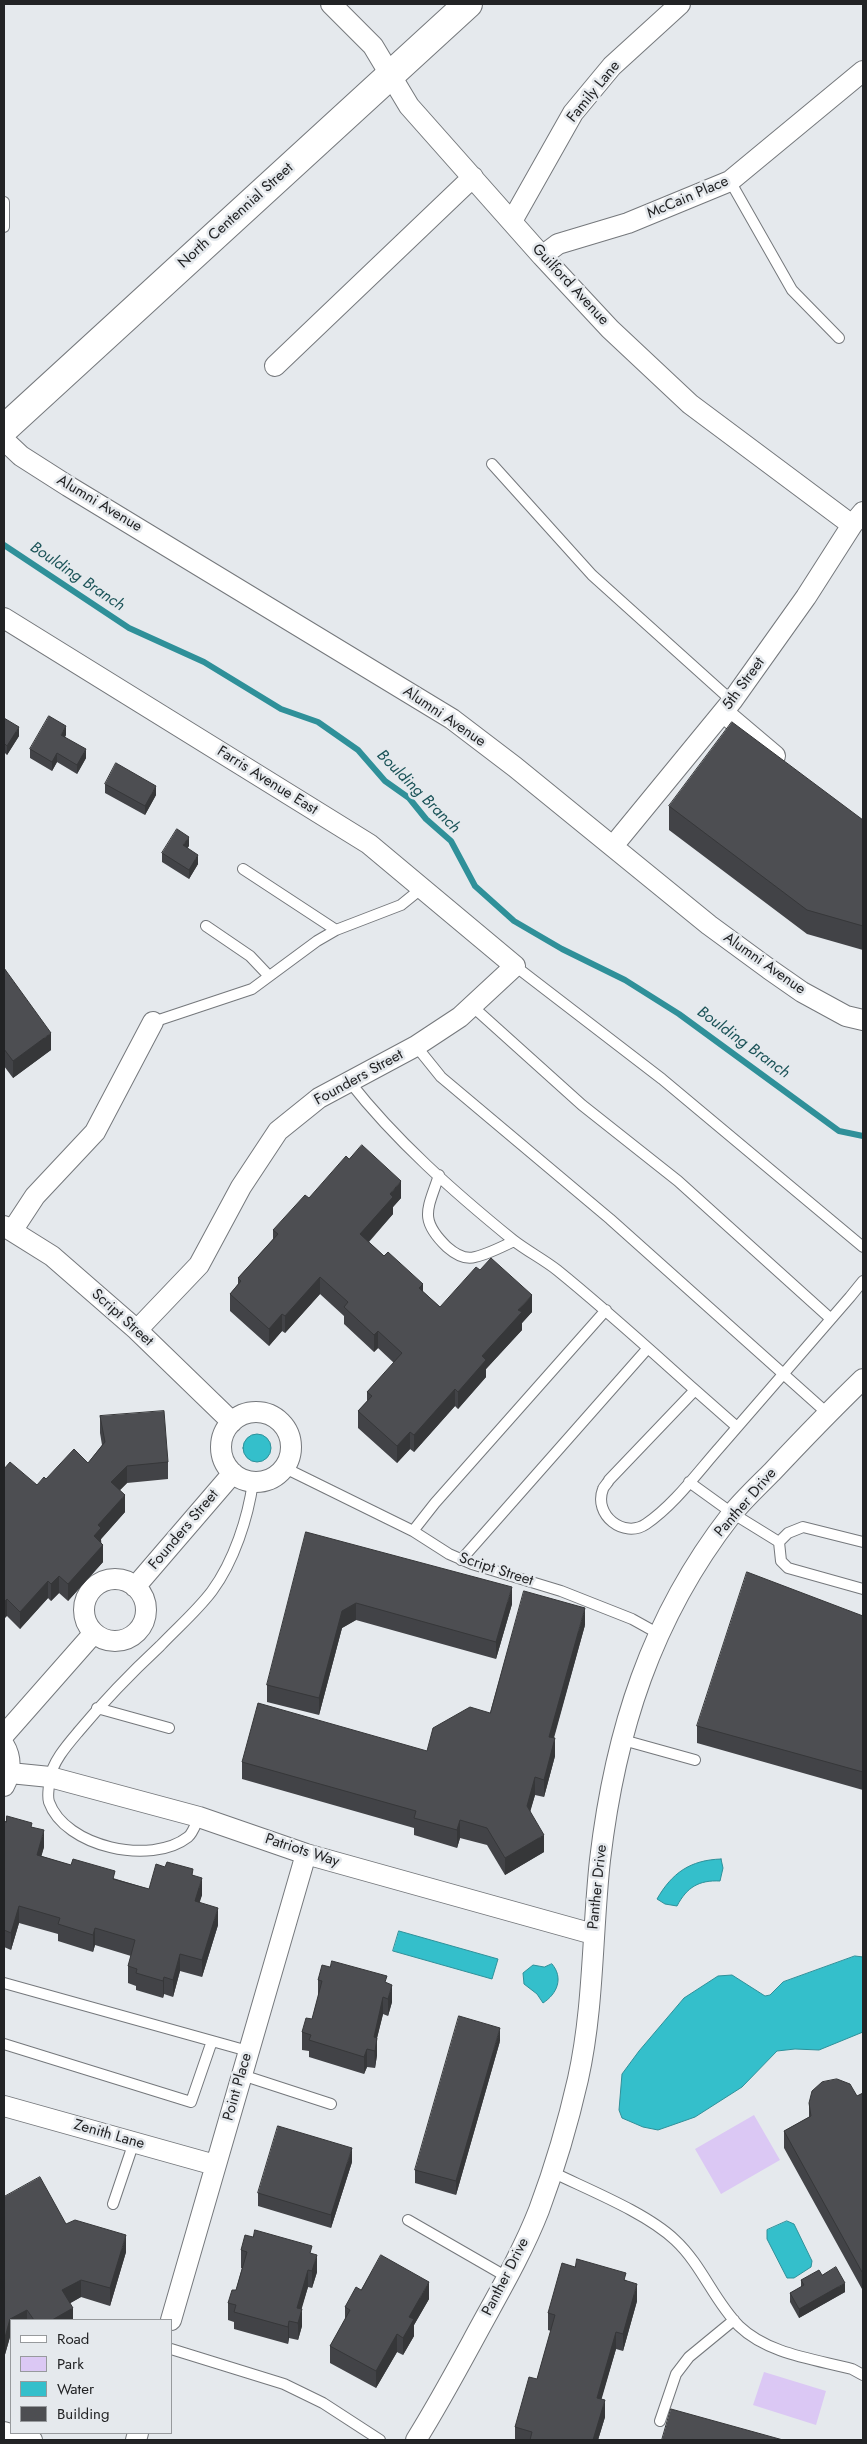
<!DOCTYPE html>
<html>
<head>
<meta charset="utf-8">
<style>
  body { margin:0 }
  #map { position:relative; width:867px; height:2444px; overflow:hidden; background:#e5e9ed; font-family:Jost,sans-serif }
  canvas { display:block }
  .frame { position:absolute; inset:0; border:5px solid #222325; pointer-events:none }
  .legend { position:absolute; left:10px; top:2319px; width:162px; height:115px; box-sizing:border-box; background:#e5e9ed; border:1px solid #979a9d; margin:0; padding:6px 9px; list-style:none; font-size:15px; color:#222325 }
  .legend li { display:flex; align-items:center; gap:10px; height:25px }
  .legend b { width:25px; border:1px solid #979a9d }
</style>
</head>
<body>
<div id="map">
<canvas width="867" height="2444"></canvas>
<div class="frame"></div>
<ul class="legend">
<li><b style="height:6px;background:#fff"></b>Road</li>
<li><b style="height:14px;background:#dbc8f4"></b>Park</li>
<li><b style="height:14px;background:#34bfcb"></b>Water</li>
<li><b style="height:14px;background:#4d4e52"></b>Building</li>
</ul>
</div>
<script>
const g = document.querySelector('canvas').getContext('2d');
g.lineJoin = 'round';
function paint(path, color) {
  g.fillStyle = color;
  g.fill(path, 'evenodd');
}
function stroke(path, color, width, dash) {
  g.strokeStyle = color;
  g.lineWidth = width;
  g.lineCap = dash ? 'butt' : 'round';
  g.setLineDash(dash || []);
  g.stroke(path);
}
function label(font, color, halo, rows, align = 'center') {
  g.font = font + ' Jost,sans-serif';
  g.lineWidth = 5;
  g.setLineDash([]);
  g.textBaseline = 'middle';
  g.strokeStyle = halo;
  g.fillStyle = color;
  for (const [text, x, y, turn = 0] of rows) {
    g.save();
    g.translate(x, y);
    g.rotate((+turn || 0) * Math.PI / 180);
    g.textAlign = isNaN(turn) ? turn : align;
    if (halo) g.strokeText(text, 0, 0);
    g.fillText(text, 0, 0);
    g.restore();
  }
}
const green = new Path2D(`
  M754,2115L780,2160L721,2194L695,2149Z
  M764,2372L826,2391L816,2425L753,2405Z`);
const water = new Path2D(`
  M243 1448a14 14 0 1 1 28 0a14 14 0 1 1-28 0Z
  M721,1859L723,1868L720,1881C699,1880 687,1887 677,1906L665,1904L657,1899C672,1873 690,1860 721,1859Z
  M399,1931L498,1959L492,1979L393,1951Z
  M855,1956L863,1957V2032L819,2050L795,2049L777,2051L742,2087L695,2117L678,2123L658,2130L643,2127L622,2118L619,2110L622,2074L639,2051L684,1998L718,1976L732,1975L765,1996L770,1995L783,1982Z
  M552,1964C564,1978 557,1994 543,2003L537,1994L524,1984L523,1973L533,1965L544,1967Z
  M787,2221L794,2224L812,2261L811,2267L794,2278H787L767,2239V2230Z`);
const stream = new Path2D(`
  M4,545L129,628L204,662L281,709L318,722L358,750L385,781L409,798L426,819L451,841L475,886L514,921L562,949L625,980L679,1014L839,1131L863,1136`);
const lane = new Path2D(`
  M730,181L792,290L839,338
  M4,202V227
  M492,464L592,575L732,701
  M243,869L336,930
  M206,926L250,956L269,976
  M515,966L662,1079L863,1247
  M472,1006L582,1105L678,1181L831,1319
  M153,1022L252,989L317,941L336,930L401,905L422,888
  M416,1046L441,1077L610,1219L827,1413
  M349,1081C396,1141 454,1192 513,1240C527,1251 543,1259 557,1270C604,1308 649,1349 695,1390
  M439,1175C428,1209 418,1219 447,1247C455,1254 465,1260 475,1257C488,1254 502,1247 514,1241
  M737,1427L695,1390L609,1480C608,1483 604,1486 603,1489C593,1515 624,1539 646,1524C674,1505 697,1473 720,1447C763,1397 807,1347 850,1297L863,1281
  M285,1468L413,1531L449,1554L472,1564L561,1591L632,1619L659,1634
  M689,1482L732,1513L779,1542
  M413,1531L435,1503L606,1310
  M779,1542L781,1561L788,1568L863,1589
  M779,1542L788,1533L803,1527L863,1542
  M461,1560L648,1348
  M97,1708L169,1728
  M623,1740L695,1760
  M199,1817C196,1823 193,1833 188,1837C151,1866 65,1847 49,1802C47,1796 49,1785 50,1779C52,1762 68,1744 79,1731C104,1701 131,1673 160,1646C177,1628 197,1611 212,1591C234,1561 248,1518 253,1482
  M4,1983L248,2051
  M4,2044L191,2102L212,2041
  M242,2075L331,2104
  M552,2172C589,2190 647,2213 675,2240C702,2265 714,2301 739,2326C768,2354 814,2359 852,2369L863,2375
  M113,2204L134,2142
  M408,2220L507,2277
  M171,2349L284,2384L323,2403L380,2440
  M660,2421L676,2374L689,2357L734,2320`);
const street = new Path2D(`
  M331,4L373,46L409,106L542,256L610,329L690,404L852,525
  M512,221L573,113L612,66L680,4
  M542,256L558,244L628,223L730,181L863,71
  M275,366L473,177
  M4,440L21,456L68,486L452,719L515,767L709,925L769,969L802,992L846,1016L863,1020
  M4,618L369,844L515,966L460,1017L416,1046L319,1098L278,1131L241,1187L199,1265L137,1330
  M723,712L775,756
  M613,846L732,701L806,597L852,525L863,512
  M4,1226L52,1256L137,1330L232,1422
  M12,1231L35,1196L95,1132L153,1022
  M221 1447a35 35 0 1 1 70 0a35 35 0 1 1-70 0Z
  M84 1610a31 31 0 1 1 62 0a31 31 0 1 1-62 0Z
  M135,1587L233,1473
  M4,1735L93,1634
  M4,1745C12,1758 11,1773 4,1786
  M10,1773L50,1777L199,1817L306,1854L593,1934
  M4,2106L215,2165
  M171,2320L306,1854
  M4,2432L32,2440
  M136,2440L138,2433
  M416,2440C436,2408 454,2375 472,2342C495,2299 521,2256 539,2210C555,2167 568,2123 578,2079C594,2007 592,1933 600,1860C615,1732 651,1618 731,1515C743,1500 758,1486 772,1472C802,1440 832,1409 863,1379`);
const secondary = new Path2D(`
  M4,429L468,4`);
const wall = new Path2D(`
  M4,718L19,736L7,755L4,752Z
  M66,735L65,737L86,758L77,774L57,762L52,771L30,758V749Z
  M105,784L156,795L145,815L105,793Z
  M669,806L863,820V950L807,934L669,830Z
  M189,846L187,848L198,864L189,879L162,862V853Z
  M4,968L51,1050L13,1078L4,1066Z
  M349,1159L401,1198L393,1207V1214L369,1242L440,1307L532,1312L522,1323V1330L486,1369V1377L458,1409L455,1406L414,1452L410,1449L397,1463L358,1428V1411L367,1401V1392L394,1363L378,1348L374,1352L344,1324V1316L320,1294L285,1333L282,1331L269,1346L230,1311V1294L238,1284V1278L273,1239V1230L309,1198Z
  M100,1416L168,1462V1479L127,1483L120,1490L125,1512L101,1539L103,1562L68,1601L59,1593L51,1601L48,1598L20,1629L7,1616L4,1469L37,1485L46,1479L88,1463L102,1445L100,1433Z
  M306,1532L512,1604L496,1659L356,1620L342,1628L319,1715L267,1702V1685Z
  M863,1616V1790L697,1743V1726Z
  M585,1625L554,1738L555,1756L544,1797L535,1795L530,1811L544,1852L505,1875L487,1845L460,1838L457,1848L414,1835V1828L242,1779V1762L427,1751L490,1713Z
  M4,1821L32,1827L44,1847L41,1856L149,1889L193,1875L202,1895L199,1902L218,1925L202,1977L180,1971L173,1997L164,1994L163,1998L136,1990V1986L128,1983V1966L131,1956L95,1945L93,1952L58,1941V1934L19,1923L11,1950L4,1947Z
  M330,1967L387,1983L392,2002L388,2016L383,2014L377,2038V2055L375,2068L367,2067L364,2074L309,2057V2051L302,2050V2032L312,2019L318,1997V1980Z
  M500,2041L456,2195L415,2183V2170Z
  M863,2093L862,2289L784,2148V2131L809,2117V2103L857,2096Z
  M352,2162L331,2228L258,2206V2193Z
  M4,2197L66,2224L126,2252L110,2306L81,2297L70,2303L73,2320H11V2336L10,2337L4,2358Z
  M241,2250L312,2254L317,2272L312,2288L308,2287L301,2309L302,2326L298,2340L289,2338L288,2344L234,2329V2322L228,2320V2303L236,2290L242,2268H241Z
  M575,2267L626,2280L637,2301L623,2351L616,2349L601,2399L605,2417L598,2440H515V2427L537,2379L551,2331L548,2330V2313Z
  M822,2275L845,2292L799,2318L790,2302V2293L801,2287V2280Z
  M361,2290L429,2299L414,2325V2336L403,2355L397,2352L376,2388L330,2363V2346L345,2320V2307Z`);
const shadedWall = new Path2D(`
  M66,726V735L61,744V735Z
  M19,727V736L7,755V746Z
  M86,749V758L77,774V765Z
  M57,753V762L52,771V762Z
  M156,786V795L145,815V806Z
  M189,837V846L183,854V845Z
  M198,855V864L189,879V870Z
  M51,1033V1050L13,1078V1061Z
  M401,1181V1198L393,1207V1214L360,1251V1234L390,1194Z
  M320,1277V1294L285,1333V1316Z
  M423,1284V1301L419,1288Z
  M532,1295V1312L522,1323V1330L486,1369V1377L458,1409V1392L482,1356L518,1310Z
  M282,1314V1331L269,1346V1329Z
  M378,1331V1348L374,1352V1335Z
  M455,1389V1406L414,1452V1435Z
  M410,1432V1449L397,1463V1446Z
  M127,1466V1483L111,1499V1482Z
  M125,1495V1512L101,1539V1545L94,1536L98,1525Z
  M103,1545V1562L68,1601V1584Z
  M59,1576V1593L51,1601V1584Z
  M48,1581V1598L20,1629V1612Z
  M512,1587V1604L496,1659V1642Z
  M7,1599V1616L4,1619V1602Z
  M356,1603V1620L342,1628L319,1715V1698L342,1611Z
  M585,1608V1625L549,1754V1737Z
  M555,1738V1756L544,1797V1780Z
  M535,1777V1795L527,1823V1806Z
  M460,1820V1838L457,1848V1830Z
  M44,1830V1847L37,1872V1855Z
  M544,1835V1852L505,1875V1858Z
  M202,1878V1895L195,1918V1901Z
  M19,1906V1923L11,1950V1933Z
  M218,1908V1925L202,1977V1960Z
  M95,1928V1945L93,1952V1935Z
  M180,1954V1971L173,1997V1980Z
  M164,1977V1994L163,1998V1981Z
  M392,1985V2002L388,2016V1999Z
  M383,1997V2014L377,2038V2055L375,2068L374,2037Z
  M500,2028V2041L456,2195V2181Z
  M367,2049V2067L364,2074V2057Z
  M352,2148V2162L331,2228V2215Z
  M126,2235V2252L110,2306V2288Z
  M317,2255V2272L312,2288V2271Z
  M308,2270V2287L297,2325V2308Z
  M863,2271V2288L862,2289V2272Z
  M81,2280V2297L62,2308V2290Z
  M429,2282V2299L414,2325V2336L403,2355V2338L409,2317Z
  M845,2283V2292L799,2318V2309Z
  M637,2284V2301L623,2351V2334Z
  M73,2308V2320H52Z
  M302,2309V2326L298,2340V2323Z
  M27,2310V2320H11V2336L10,2337L4,2358V2341L10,2319Z
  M289,2321V2338L288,2344V2327Z
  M616,2332V2349L597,2415V2398Z
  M397,2334V2352L376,2388V2371Z
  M605,2400V2417L598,2440H593Z`);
const building = new Path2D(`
  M49,716L66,726L61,735L86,749L77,765L57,753L52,762L30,749Z
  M4,718L19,727L7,746L4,743Z
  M732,722L863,820V926L807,910L669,806Z
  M116,763L156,786L145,806L105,784Z
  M177,829L189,837L183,845L198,855L189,870L162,853Z
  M4,968L51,1033L13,1061L4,1049Z
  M362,1145L401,1181L390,1194L393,1197L360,1234L384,1256L388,1252L423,1284L419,1288L440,1307L476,1267L480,1270L491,1258L532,1295L518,1310L522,1312L482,1356L486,1360L458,1392L455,1389L414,1435L410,1432L397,1446L358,1411L372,1396L367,1392L402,1353L378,1331L374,1335L344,1307L348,1302L320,1277L285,1316L282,1314L269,1329L230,1294L241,1281L238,1278L278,1234L273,1230L305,1195L309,1198L346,1156L349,1159Z
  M164,1411L168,1462L127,1466L111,1482L125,1495L98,1525L101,1528L94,1536L103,1545L68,1584L59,1576L51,1584L48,1581L20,1612L7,1599L4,1602V1469L10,1462L37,1485L44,1477L46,1479L74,1449L88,1463L105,1442L100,1416Z
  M306,1532L512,1587L496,1642L356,1603L342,1611L319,1698L267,1685Z
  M747,1572L863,1616V1772L697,1726Z
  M524,1591L585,1608L549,1737L555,1738L544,1780L535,1777L527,1806L544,1835L505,1858L487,1828L460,1820L457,1830L414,1818L416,1811L242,1762L258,1703L427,1751L433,1728L470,1707L490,1713Z
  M7,1816L32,1823L31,1827L44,1830L37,1855L71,1865L73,1859L115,1871L113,1879L149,1889L156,1864L165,1867L167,1862L193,1869L192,1875L202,1878L195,1901L218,1908L202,1960L180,1954L173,1980L164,1977L163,1981L136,1973L137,1969L128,1966L135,1940L95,1928L93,1935L58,1924L60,1918L19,1906L11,1933L4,1930V1821L6,1822Z
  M332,1961L387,1976L385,1982L392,1985L388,1999L383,1997L374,2037L377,2038L375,2051L367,2049L364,2057L309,2040L311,2035L302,2032L306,2018L312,2019L322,1981L318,1980L322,1965L330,1967Z
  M459,2016L500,2028L456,2181L415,2170Z
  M837,2079L850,2084L857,2096L863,2093V2271L862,2272L784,2131L811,2116L809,2103L812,2091L822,2082Z
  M278,2126L352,2148L331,2215L258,2193Z
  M40,2177L66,2224L75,2220L126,2235L110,2288L81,2280L62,2290L73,2308L52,2320H34L27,2310L10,2319L4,2341V2197Z
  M255,2230L312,2246L310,2253L317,2255L312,2271L308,2270L297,2308L302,2309L298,2323L289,2321L288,2327L234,2312L236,2305L228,2303L232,2290H236L247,2252L241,2250L245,2235L253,2237Z
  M381,2255L429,2282L409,2317L414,2319L403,2338L397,2334L376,2371L330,2346L350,2310L345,2307L356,2287L361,2290Z
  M577,2259L626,2273L624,2280L637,2284L623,2334L616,2332L597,2398L605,2400L593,2440H530L532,2432L515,2427L529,2377L537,2379L555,2315L548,2313L562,2263L575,2267Z
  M836,2267L845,2283L799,2309L790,2293L804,2285L801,2280L819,2270L822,2275Z
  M671,2409L783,2440H662Z`);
const streetNames = [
  ["Family Lane",594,92,-51],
  ["McCain Place",688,198,-23],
  ["North Centennial Street",236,216,-42],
  ["Guilford Avenue",570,285,47],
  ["Alumni Avenue",99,504,31],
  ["5th Street",744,684,-54],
  ["Alumni Avenue",444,717,34],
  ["Farris Avenue East",267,781,32],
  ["Alumni Avenue",764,964,35],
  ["Founders Street",359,1078,-29],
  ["Script Street",122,1318,42],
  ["Panther Drive",746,1503,-49],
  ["Founders Street",184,1530,-50],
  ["Script Street",496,1570,18],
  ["Patriots Way",302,1851,18],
  ["Panther Drive",598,1887,-84],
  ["Point Place",238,2087,-74],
  ["Zenith Lane",109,2135,16],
  ["Panther Drive",506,2277,-63]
];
const waterNames = [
  ["Boulding Branch",77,577,34],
  ["Boulding Branch",418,792,45],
  ["Boulding Branch",743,1043,36]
];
paint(green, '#dbc8f4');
paint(water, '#34bfcb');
stroke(water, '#2f9099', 1);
stroke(stream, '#2f9099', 6);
stroke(lane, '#75787c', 12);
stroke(street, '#75787c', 22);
stroke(secondary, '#75787c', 30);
stroke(lane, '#fff', 10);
stroke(street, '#fff', 20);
stroke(secondary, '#fff', 28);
paint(wall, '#424347');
paint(shadedWall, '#363739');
paint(building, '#4d4e52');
stroke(building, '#363739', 1);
label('15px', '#222325', '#e5e9ed', streetNames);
label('italic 16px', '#1b5358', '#e5e9ed', waterNames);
</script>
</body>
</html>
